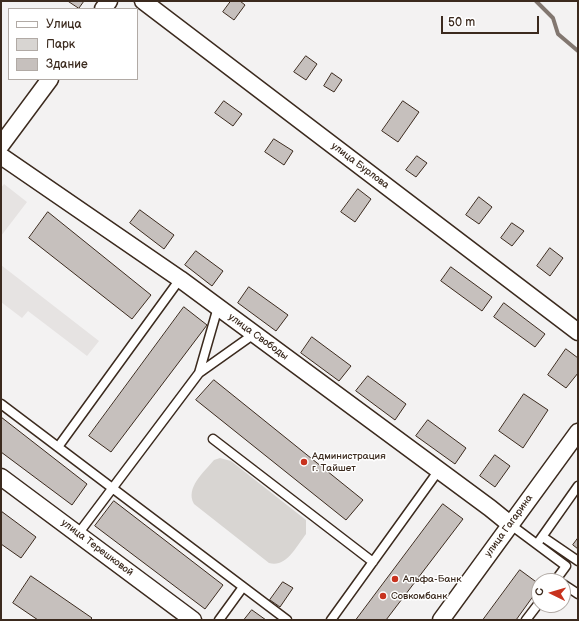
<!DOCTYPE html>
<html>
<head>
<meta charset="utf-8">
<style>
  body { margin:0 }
  #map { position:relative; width:579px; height:621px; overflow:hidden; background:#f3f2f2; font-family:"Balsamiq Sans",sans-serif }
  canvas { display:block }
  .frame { position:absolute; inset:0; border:2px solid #3b2a1e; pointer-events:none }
  .legend { position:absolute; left:8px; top:8px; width:130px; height:72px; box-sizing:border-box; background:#fff; border:1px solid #b1aaa5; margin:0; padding:5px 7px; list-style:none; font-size:12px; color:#3b2a1e }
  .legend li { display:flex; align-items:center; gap:8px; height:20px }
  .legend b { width:20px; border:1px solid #b1aaa5 }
  .north { position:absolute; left:531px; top:573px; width:40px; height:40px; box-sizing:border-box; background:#fff; border:1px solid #b1aaa5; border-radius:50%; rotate:275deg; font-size:11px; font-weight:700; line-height:16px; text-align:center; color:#3b2a1e }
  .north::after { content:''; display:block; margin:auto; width:14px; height:18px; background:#c8321e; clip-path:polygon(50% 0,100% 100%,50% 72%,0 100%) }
  .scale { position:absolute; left:441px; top:16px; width:98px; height:18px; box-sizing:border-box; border:2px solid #3b2a1e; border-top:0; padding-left:5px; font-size:12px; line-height:14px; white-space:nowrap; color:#3b2a1e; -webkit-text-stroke:3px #fff; paint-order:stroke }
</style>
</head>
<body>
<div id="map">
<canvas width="579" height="621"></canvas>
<div class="frame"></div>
<ul class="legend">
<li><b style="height:5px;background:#fff"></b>Улица</li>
<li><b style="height:11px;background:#d8d5d2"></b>Парк</li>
<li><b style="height:11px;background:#c6c0bd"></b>Здание</li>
</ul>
<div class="north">С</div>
<div class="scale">50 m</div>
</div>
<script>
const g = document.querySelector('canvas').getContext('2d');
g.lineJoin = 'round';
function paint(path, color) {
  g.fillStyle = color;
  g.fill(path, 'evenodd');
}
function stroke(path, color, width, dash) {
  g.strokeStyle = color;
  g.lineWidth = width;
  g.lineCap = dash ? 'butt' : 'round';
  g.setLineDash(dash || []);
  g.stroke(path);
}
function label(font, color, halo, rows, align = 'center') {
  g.font = font + ' "Balsamiq Sans",sans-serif';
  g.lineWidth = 3;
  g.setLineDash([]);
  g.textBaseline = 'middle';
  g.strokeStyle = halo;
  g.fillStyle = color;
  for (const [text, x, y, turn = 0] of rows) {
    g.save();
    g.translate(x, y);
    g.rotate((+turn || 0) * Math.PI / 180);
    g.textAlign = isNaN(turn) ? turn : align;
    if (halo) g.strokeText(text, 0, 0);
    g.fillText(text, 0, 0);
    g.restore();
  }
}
const built = new Path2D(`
  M4,184L27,202L1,236V188Z
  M1,265L99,341L87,356L28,311L22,318L1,302Z`);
const green = new Path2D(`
  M220,458L231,461L306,520V534C296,547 286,568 269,563L194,504C185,488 204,472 214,460Z`);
const stream = new Path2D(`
  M536,1L553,18L558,34L578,51`);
const building = new Path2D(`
  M68,1H84L79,8Z
  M231,1H240L245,5L234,20L223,12Z
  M306,56L317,64L306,80L294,72Z
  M332,73L342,80L334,92L324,86Z
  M224,101L242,114L233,126L215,113Z
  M403,101L419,112L398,142L382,131Z
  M274,139L293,151L284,165L265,152Z
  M417,156L427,163L416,177L406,170Z
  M358,189L371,199L355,222L341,212Z
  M479,197L492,207L479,224L466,215Z
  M140,210L174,235L164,249L130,223Z
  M48,212L151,295L132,319L29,238Z
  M512,223L524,231L512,246L501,238Z
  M550,248L563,258L550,276L537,266Z
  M196,251L223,271L212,286L185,265Z
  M451,267L492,297L482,311L441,281Z
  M249,287L288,315L276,331L238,303Z
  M504,303L545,334L535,347L494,317Z
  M184,307L207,325L111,452L89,436Z
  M312,337L351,366L339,381L301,353Z
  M566,349L578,358V373L566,388L548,375Z
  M368,376L406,404L395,420L356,391Z
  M214,380L363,500L346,520L196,400Z
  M524,394L548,410L523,448L499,431Z
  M1,417L87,484L72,505L1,452Z
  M428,420L466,448L455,464L416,436Z
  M495,455L510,466L495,487L480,476Z
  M114,501L223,585L205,609L95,526Z
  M443,504L463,519L386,620H356Z
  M1,511L36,537L21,558L1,544Z
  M578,538V549L573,545Z
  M520,570L539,584V588L516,620H483Z
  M31,576L92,618L90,620H38L13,603Z
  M283,582L293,588L280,607L270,600Z
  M252,610L266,620H244Z`);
const lane = new Path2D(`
  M199,373L254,334
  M1,404L287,620
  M213,439L373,562
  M58,447L180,279
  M511,525L566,566L555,581
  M78,534L199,373L218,307
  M543,537L578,561
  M537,544L578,486
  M563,584L578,594
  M219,620L243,587
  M331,620L439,470
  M526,620L539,603`);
const street = new Path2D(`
  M143,1L578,332
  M103,9L109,1
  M1,145L50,79
  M1,156L180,279L490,508L511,525
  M1,477L193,620
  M441,620L578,432`);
const markers = [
  [304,462,4,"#c8321e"],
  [395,579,4,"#c8321e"],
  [383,596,4,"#c8321e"]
];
const streetNames = [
  ["улица Бурлова",360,166,37],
  ["улица Свободы",258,337,36],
  ["улица Гагарина",509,526,-54],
  ["улица Терешковой",97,548,37]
];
const poiNames = [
  ["Администрация",312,456],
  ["г. Тайшет",312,468],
  ["Альфа-Банк",403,579],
  ["Совкомбанк",391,596]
];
paint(built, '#e6e3e2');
paint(green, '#d8d5d2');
stroke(stream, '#827770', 4);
paint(building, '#c6c0bd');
stroke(building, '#3b2a1e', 1);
stroke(lane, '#3b2a1e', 11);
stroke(street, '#3b2a1e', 19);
stroke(lane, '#fff', 8);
stroke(street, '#fff', 16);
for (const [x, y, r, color] of markers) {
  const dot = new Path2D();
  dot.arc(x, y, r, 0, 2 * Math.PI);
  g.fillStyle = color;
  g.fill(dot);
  stroke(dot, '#fff', 1.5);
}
label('10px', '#3b2a1e', '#fff', streetNames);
label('10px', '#3b2a1e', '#fff', poiNames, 'left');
</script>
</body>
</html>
